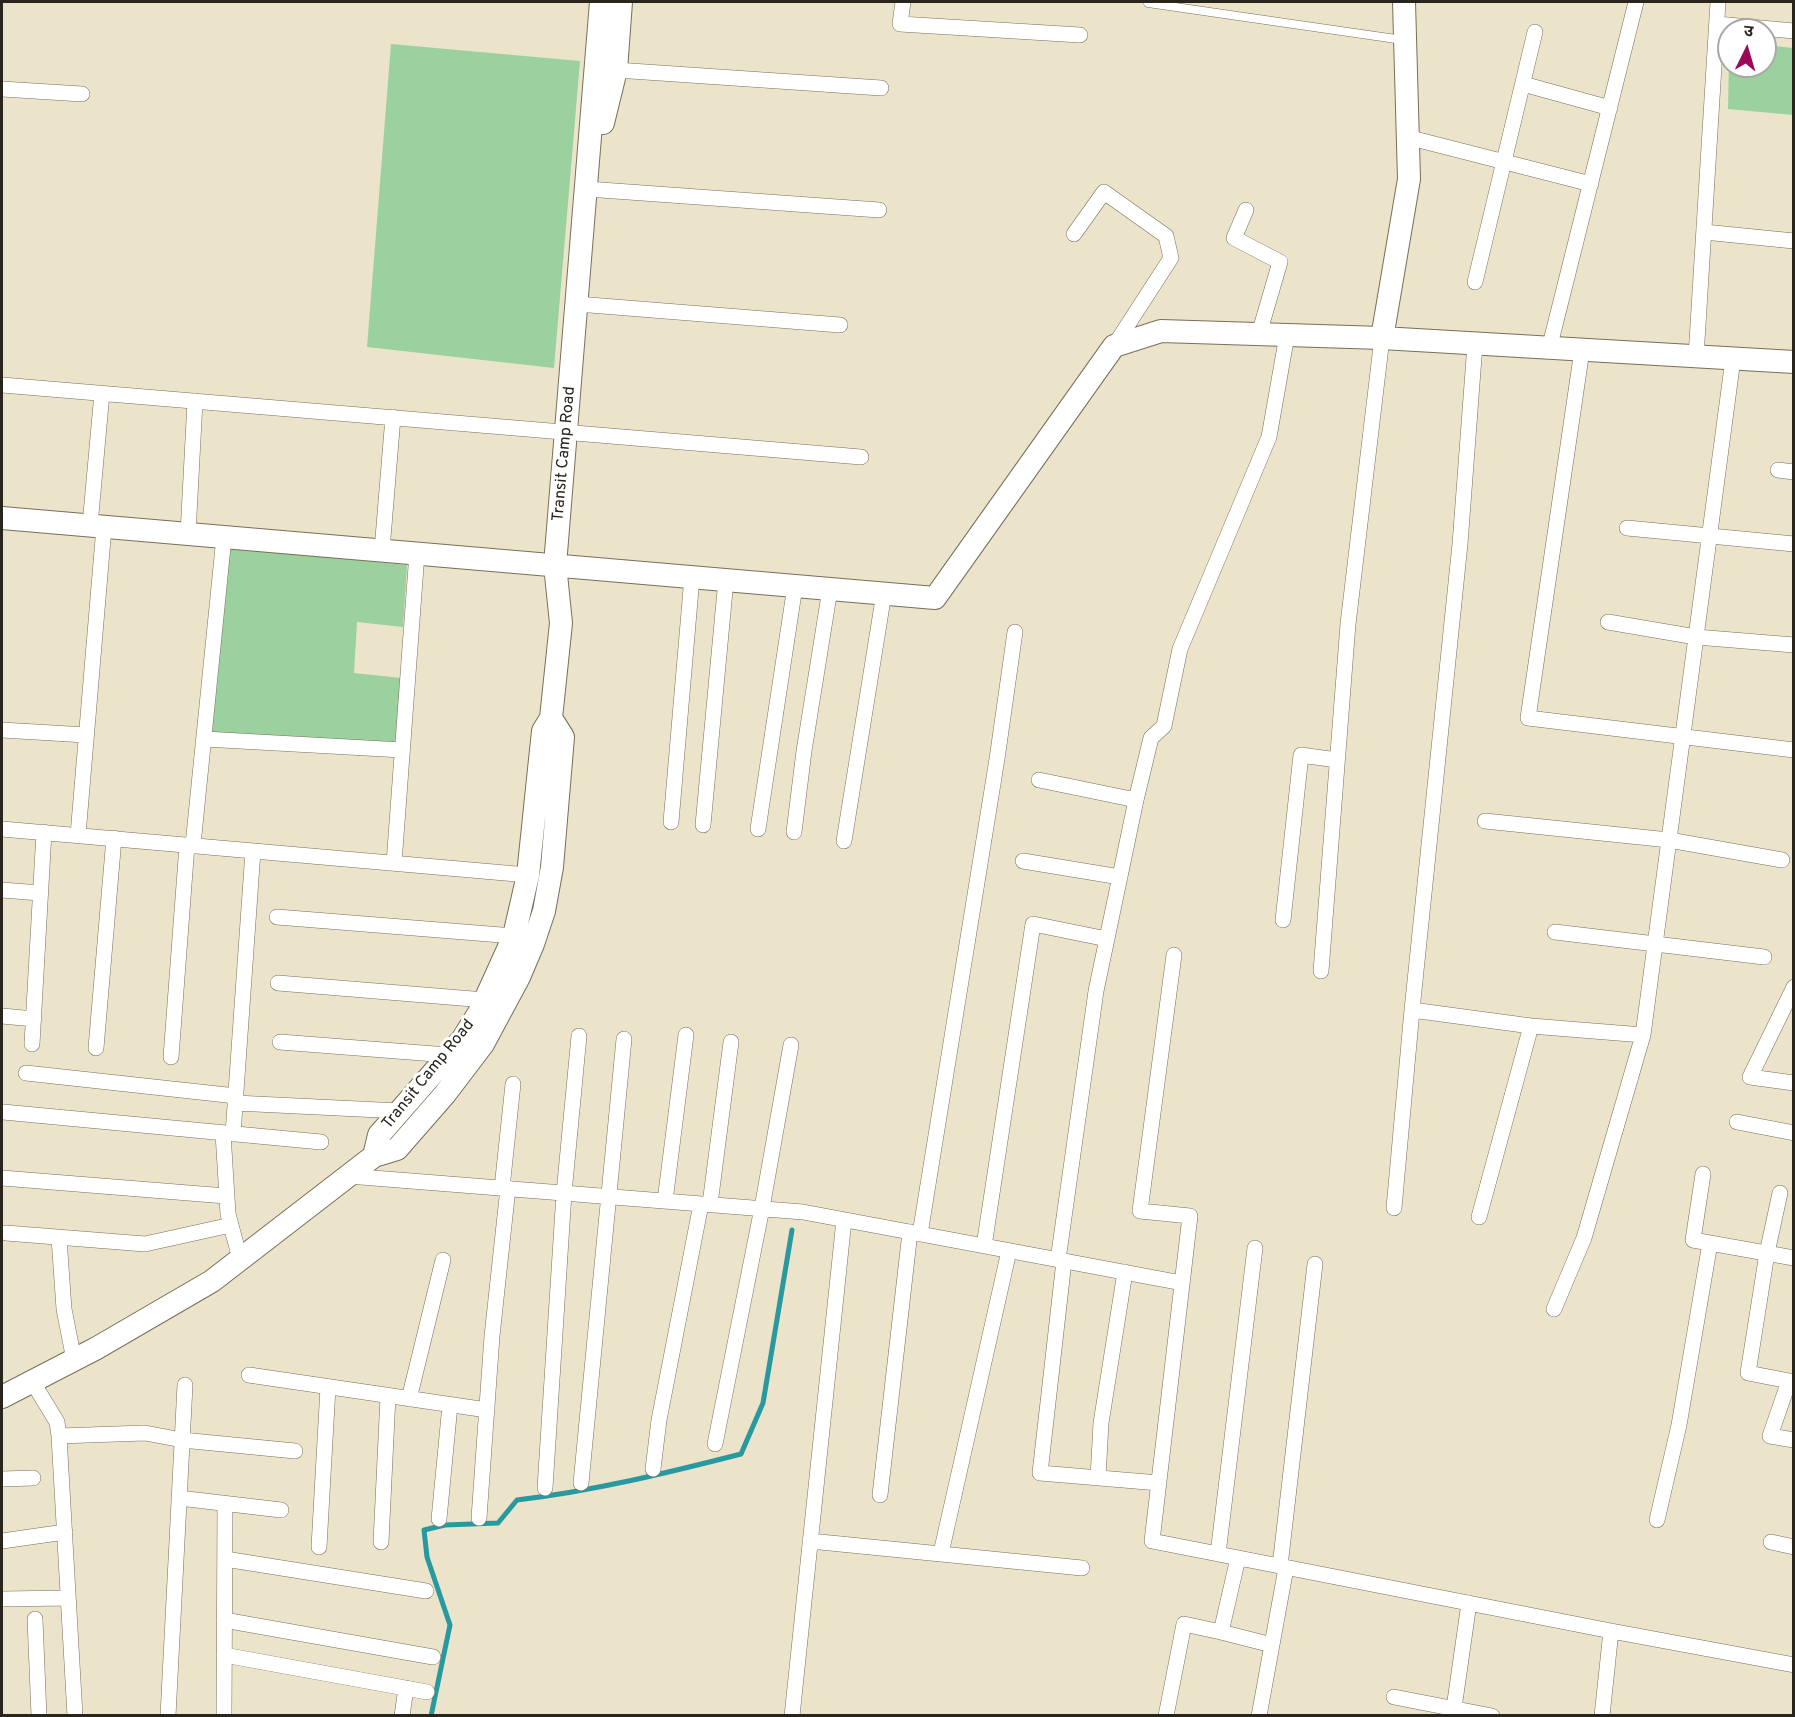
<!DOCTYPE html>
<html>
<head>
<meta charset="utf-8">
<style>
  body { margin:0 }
  #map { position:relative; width:1795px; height:1717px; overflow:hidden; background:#ece3cb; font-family:Overpass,"Noto Sans Devanagari",sans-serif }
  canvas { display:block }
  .frame { position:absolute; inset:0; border:3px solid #29251c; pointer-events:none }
  .north { position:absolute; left:1717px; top:18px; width:60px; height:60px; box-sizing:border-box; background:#fff; border:2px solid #a9a8a4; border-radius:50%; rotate:5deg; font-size:16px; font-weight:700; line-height:24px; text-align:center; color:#29251c }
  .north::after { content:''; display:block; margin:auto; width:21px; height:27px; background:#9b0857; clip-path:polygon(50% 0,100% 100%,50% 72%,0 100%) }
</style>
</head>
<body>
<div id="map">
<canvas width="1795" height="1717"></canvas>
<div class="frame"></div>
<div class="north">उ</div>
</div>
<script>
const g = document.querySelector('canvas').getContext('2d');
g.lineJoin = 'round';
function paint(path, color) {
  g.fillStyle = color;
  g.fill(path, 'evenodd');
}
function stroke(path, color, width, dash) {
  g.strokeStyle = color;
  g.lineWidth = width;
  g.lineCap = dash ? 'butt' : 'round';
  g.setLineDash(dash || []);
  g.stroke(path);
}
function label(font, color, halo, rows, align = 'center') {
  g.font = font + ' Overpass,sans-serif';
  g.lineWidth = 6;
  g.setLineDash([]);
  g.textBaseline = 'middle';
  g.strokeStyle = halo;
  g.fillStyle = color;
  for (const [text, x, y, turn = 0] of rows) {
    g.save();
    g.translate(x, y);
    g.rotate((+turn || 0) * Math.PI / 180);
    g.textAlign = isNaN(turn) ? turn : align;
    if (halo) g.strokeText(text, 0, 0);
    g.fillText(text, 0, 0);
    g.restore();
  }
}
const green = new Path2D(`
  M391,44L580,61L554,368L367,347Z
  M1765,45L1793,48V115L1728,109L1729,60V66H1765Z
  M228,547L407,565L403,627L357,622L354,673L401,678L395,746L212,733Z`);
const stream = new Path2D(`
  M431,1716L450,1625L427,1557L424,1530L445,1525L498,1523L517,1500C593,1491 667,1473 741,1454L763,1403L792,1230`);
const lane = new Path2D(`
  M1148,3L1403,40`);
const street = new Path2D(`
  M903,2L900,24L1080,35
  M1717,24L1794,31
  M616,70L881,88
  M1523,84L1610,108
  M2,89L82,94
  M1407,137L1591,184
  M587,189L879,210
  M1246,210L1234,238L1280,262L1259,334
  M1704,232L1794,241
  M1074,234L1104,192L1166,236L1171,258L1114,346
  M1475,282L1535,32
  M577,304L840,325
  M1549,349L1636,2
  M1582,350L1528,718L1794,750
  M1696,357L1718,2
  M2,385L861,457
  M1778,470L1794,472
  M90,525L102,393
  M1627,528L1794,544
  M188,534L195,401
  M382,550L393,417
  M1608,622L1696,637L1794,645
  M2,730L86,735
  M204,739L402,750
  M1039,780L1136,800
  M1485,821L1669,840L1782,860
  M671,822L692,577
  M703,825L726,580
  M2,829L528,875
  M758,829L795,586
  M794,832L804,751L830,589
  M78,835L104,527
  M844,841L884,593
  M193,845L224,537
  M1023,861L1120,877
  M394,863L417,553
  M2,890L40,893
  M277,917L514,936
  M1283,920L1301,755L1337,760
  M1555,932L1764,957
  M1174,955L1140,1211L1190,1216L1152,1541L1611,1631L1794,1665
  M1321,971L1348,624L1382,338
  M278,983L485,1000
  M1794,987L1750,1077L1794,1083
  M1412,1010L1531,1026L1643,1035
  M2,1016L34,1019
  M280,1042L448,1055
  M32,1044L44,832
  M96,1048L114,838
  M171,1057L187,845
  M26,1073L236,1096
  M235,1103L400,1111
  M3,1112L321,1142
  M1737,1122L1794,1133
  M223,1133L228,1214L240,1259
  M233,1134L253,851
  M1703,1174L1693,1240L1794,1258
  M348,1176L803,1212L1182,1283
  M2,1178L226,1196
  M502,1188L513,1084
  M1780,1193L1767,1253L1748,1373L1794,1382
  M665,1201L686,1035
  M710,1204L731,1042
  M1394,1208L1412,1010L1460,544L1475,344
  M1479,1217L1531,1026
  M6,1233L145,1244L231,1225
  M920,1234L997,759L1015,632
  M59,1238L64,1309L74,1360
  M984,1246L1033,924L1107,939
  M1058,1260L1096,991L1136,800L1151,738L1164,726L1180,649L1269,437L1287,335
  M1064,1261L1040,1473L1159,1483
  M1554,1309L1584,1238L1643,1035L1733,359
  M249,1375L487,1410
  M32,1381L57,1422L59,1436L75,1716
  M1789,1381L1770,1436L1794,1440
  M409,1399L443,1260
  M59,1436L145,1433L182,1440L295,1451
  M715,1444L762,1208L791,1045
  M653,1469L659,1420L701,1204
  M1098,1478L1101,1423L1125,1272
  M2,1479L33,1478
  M581,1483L624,1039
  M545,1488L564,1193L579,1036
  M880,1495L910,1232
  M179,1498L281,1510
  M479,1518L492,1336L508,1188
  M439,1519L450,1405
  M1657,1520L1679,1425L1710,1243
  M2,1541L65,1532
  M810,1541L1082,1568
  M381,1542L388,1396
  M1771,1542L1794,1547
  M319,1547L328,1387
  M941,1553L1009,1251
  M1218,1554L1255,1248
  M225,1559L426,1591
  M1280,1566L1315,1264
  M2,1599L68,1598
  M35,1619L39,1716
  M224,1620L433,1657
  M1221,1632L1272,1645
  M224,1655L427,1692
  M1394,1697L1492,1716
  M1454,1708L1469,1603
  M168,1716L185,1385
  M224,1716L225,1504
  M402,1716L406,1688
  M792,1716L844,1220
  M1166,1716L1184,1624L1221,1632L1238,1558
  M1259,1716L1286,1568
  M1602,1716L1611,1631`);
const secondary = new Path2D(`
  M603,123L616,70L621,2
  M1382,338L1409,179L1404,2
  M2,518L935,598L1114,346L1161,331L1382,338L1794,362
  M374,1156L379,1135L462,1040L480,1011L514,936L528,875L543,731L551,718L561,623L555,565L601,2
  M2,1397L95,1349L212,1281L374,1156L397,1149L445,1094L483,1044L519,977L533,944L544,911L552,867L563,737L551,718`);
const streetNames = [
  ["Transit Camp Road",565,454,-85],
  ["Transit Camp Road",429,1075,-51]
];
paint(green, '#9ad19f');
stroke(stream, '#27999f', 5);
stroke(lane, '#776f59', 9);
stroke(street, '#776f59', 16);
stroke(secondary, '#776f59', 24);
stroke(lane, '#fff', 8);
stroke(street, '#fff', 15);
stroke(secondary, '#fff', 22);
label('16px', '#29251c', '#fff', streetNames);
</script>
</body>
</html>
